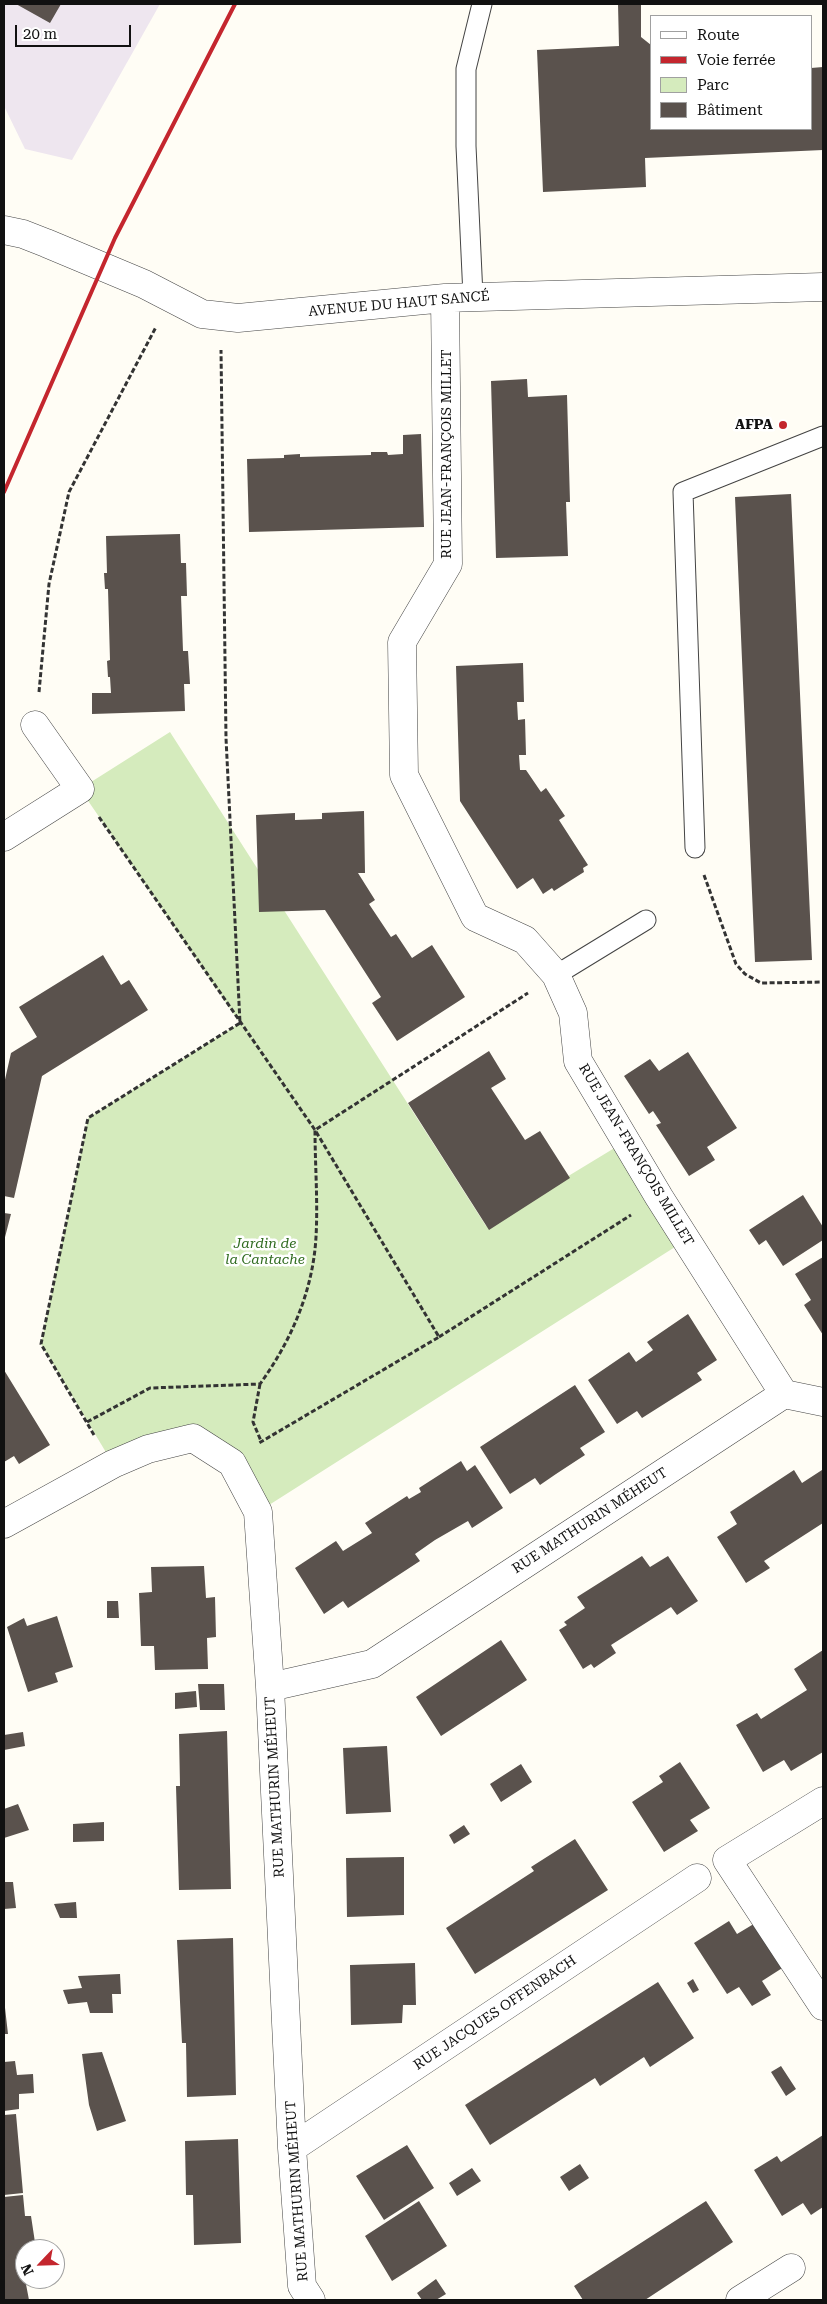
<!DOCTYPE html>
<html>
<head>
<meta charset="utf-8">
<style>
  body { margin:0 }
  #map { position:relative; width:827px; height:2304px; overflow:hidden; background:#fffdf5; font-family:"Roboto Serif",serif }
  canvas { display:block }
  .frame { position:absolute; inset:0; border:5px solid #111; pointer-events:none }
  .legend { position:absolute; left:650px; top:15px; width:162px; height:115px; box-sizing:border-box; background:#fff; border:1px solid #a0a0a0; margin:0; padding:6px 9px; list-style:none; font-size:15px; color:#111 }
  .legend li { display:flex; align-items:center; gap:10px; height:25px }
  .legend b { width:25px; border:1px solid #a0a0a0 }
  .north { position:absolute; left:15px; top:2239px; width:50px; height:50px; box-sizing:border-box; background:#fff; border:1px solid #a0a0a0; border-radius:50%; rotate:246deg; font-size:14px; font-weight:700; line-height:20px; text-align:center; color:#111 }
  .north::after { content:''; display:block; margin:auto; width:18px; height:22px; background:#c4262e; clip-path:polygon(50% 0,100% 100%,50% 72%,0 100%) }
  .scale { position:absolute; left:15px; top:25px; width:116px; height:22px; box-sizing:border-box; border:2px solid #111; border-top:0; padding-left:6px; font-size:15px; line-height:18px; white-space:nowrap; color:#111; -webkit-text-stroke:4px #fff; paint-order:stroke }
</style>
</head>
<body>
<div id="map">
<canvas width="827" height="2304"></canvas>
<div class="frame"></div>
<ul class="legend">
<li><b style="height:6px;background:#fff"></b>Route</li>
<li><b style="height:6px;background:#c4262e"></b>Voie ferrée</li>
<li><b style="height:14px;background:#d5ebbd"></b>Parc</li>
<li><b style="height:14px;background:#5a524d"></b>Bâtiment</li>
</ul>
<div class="north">N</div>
<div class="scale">20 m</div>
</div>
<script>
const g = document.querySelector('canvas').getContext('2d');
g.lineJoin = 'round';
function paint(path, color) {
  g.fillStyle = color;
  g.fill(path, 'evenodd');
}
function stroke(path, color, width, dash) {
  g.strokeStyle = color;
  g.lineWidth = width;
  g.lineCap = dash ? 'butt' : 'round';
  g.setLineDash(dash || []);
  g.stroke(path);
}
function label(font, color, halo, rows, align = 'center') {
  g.font = font + ' "Roboto Serif",serif';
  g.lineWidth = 5;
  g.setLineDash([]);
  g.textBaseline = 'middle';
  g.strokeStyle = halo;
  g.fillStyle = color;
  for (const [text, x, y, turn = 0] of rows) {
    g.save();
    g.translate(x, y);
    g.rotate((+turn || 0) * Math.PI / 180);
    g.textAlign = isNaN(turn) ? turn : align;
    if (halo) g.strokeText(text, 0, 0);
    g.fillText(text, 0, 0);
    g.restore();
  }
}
const industrial = new Path2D(`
  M4,4H160L72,160L25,149L4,106Z`);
const green = new Path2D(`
  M170,732L486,1226L626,1141L686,1240L258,1512L193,1438L113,1464L41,1344L88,1118L240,1023L80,789Z`);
const building = new Path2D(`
  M16,4H61L50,23Z
  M618,4H641V37L651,45V129H811V68L823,67V150L645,158L646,187L543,192L537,50L619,46Z
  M527,379L528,397L567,395L570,502H566L568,556L496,558L491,381Z
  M421,434L424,527L249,532L247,459L284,458V455L300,454V457L371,455V452H387L388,455L403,454V435Z
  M791,494L812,960L755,962L735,497Z
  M180,534L181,563H186L187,596H181L183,651H188L190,684H184L185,711L92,714V693H111L110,677H108L107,661L110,660L108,589H105L104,573H107L106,536Z
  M523,663L524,702H517L518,720L525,719L526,755H519L520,770H526L541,792L546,788L565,816L559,820L588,865L583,868L584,872L554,891L552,888L543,894L533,878L517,889L460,801L456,666Z
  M364,811L365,873H358L375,900L369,904L391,937L396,934L412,958L432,945L465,997L397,1041L372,1003L381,997L325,910L259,912L256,815L295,813V820L322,819V813Z
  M103,955L121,985L129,980L148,1010L42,1076L14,1198L4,1196V1084L11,1053L37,1037L19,1007Z
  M489,1051L506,1079L491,1088L525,1140L540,1131L570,1178L489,1230L408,1103Z
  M688,1052L737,1128L707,1147L715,1160L689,1176L656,1125L661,1123L653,1111L649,1114L624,1076L650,1059L659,1071Z
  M803,1195L823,1227V1240L783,1266L766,1240L759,1245L749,1230Z
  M4,1213L11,1214L4,1241Z
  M823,1257V1335L804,1305L811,1300L795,1274Z
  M688,1314L717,1360L697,1373L702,1380L642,1418L637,1411L617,1424L588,1380L629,1352L636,1362L653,1350L647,1342Z
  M4,1370L50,1445L19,1464L14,1456L4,1462Z
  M575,1385L605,1432L580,1448L585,1455L556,1474L540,1485L535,1478L510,1494L480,1447Z
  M461,1461L467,1471L475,1465L503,1508L472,1528L468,1521L435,1540L415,1554L420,1561L348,1608L343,1601L324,1614L295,1568L336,1541L343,1551L372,1533L365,1523L407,1496L409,1499L421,1492L419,1488Z
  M794,1470L802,1483L822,1470L823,1471V1523L764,1561L770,1568L746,1583L717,1537L737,1524L730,1512Z
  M642,1556L650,1567L668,1556L698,1601L677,1615L671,1607L611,1645L616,1653L594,1668L591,1664L583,1669L559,1630L567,1625L564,1622L585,1608L577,1597Z
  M204,1566L206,1598L215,1597L216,1637L207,1638L208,1669L155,1670L154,1646H141L140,1620L139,1593L152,1592L151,1567Z
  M107,1601H118L119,1618H107Z
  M57,1616L73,1667L55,1673L58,1682L28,1692L7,1627L24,1618L27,1626Z
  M501,1640L527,1680L441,1736L416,1697Z
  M823,1650V1752L791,1771L784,1760L763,1772L736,1725L757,1713L761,1719L807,1690L794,1669Z
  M198,1684H224L225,1710H200Z
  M196,1691L197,1707L175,1709V1693Z
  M227,1731L231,1889L179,1890L176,1786H180L179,1734Z
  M23,1732L25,1746L4,1750V1735Z
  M387,1746L391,1812L346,1814L343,1748Z
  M680,1762L710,1808L690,1820L698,1831L664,1852L632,1802L663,1782L659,1776Z
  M521,1764L532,1782L501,1802L490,1784Z
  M18,1804L29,1830L4,1838V1809Z
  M104,1822V1841L73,1842V1824Z
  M464,1825L470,1834L454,1844L449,1835Z
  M575,1839L608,1890L475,1974L446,1928L534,1871L531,1867Z
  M404,1857V1915L347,1917L346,1858Z
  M4,1882H13L16,1908L4,1909Z
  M76,1902L77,1918H60L54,1904Z
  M729,1921L737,1934L757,1922L787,1965L762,1981L771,1995L752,2006L739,1987L727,1994L694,1943Z
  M233,1938L236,2095L187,2097L186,2043H182L177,1940Z
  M415,1963L416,2005H403L402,2023L351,2025L350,1965Z
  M120,1974L121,1994H112L113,2013H90L87,2002L68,2004L63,1990L82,1988L78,1976Z
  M693,1979L699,1990L693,1993L687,1983Z
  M658,1982L694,2038L650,2067L644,2057L600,2086L595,2078L490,2145L465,2105Z
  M4,1999L8,2034H4Z
  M102,2052L126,2121L97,2131L89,2105L82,2054Z
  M15,2061L17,2075L33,2074L34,2093L19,2094V2109L4,2111V2062Z
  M781,2066L796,2089L786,2096L771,2072Z
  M16,2114L23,2193L4,2195V2115Z
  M823,2135V2207L811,2215L803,2203L782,2216L754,2170L777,2156L781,2162Z
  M238,2139L241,2243L194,2245L193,2195H186L185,2141Z
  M407,2145L434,2188L384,2220L356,2176Z
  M580,2164L589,2178L569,2191L560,2177Z
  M472,2168L481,2181L457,2196L449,2183Z
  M23,2195L25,2216H31L36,2249H25V2279L29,2300H4V2197Z
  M419,2201L447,2246L392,2281L365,2236Z
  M706,2201L733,2242L645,2300H583L574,2286Z
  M436,2279L446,2294L436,2300H422L417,2293Z`);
const path = new Path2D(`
  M39,692L49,584L69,492L156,327
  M99,817L315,1130L439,1337L259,1443
  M704,875L736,964L745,974L761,983L823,982
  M439,1337L631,1215
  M260,1384L253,1422L261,1441
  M87,1422L150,1388L260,1384C291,1341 313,1291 316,1237C318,1201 315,1165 315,1130L528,993
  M94,1435L41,1344L88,1118L240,1023L226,738L221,350`);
const lane = new Path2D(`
  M473,296L466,146V69L482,4
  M695,848L683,492L823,436
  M556,975L646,920`);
const street = new Path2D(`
  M4,230L23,234L46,243L144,284L202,314L238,318L445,298L823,287
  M445,298L448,564L402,642L404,775L475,917L525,940L556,975L573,1013L578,1061L659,1197L784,1394L823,1402
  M4,837L80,789L35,725
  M4,1524L113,1464L148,1449L193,1438L232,1463L258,1512L270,1687L292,2148L302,2286L311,2300
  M270,1687L372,1664L784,1394
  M823,1801L727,1860L823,2006
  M292,2148L697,1878
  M740,2300L791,2268`);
const rail = new Path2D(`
  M4,492L115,238L235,4`);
const markers = [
  [783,425,5,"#c4262e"]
];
const streetNames = [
  ["AVENUE DU HAUT SANCÉ",399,304,-5],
  ["RUE JEAN-FRANÇOIS MILLET",447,454,-90],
  ["RUE JEAN-FRANÇOIS MILLET",636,1155,59],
  ["RUE MATHURIN MÉHEUT",590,1521,-33],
  ["RUE MATHURIN MÉHEUT",275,1787,-93],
  ["RUE JACQUES OFFENBACH",495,2013,-34],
  ["RUE MATHURIN MÉHEUT",297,2191,-94]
];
const poiNames = [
  ["AFPA",773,425]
];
const parkNames = [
  ["Jardin de",265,1244],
  ["la Cantache",265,1260]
];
paint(industrial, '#eee6ef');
paint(green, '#d5ebbd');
paint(building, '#5a524d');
stroke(lane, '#444', 21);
stroke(street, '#444', 29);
stroke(path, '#333', 3, [5, 2.5]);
stroke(lane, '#fff', 19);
stroke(street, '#fff', 28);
stroke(rail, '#c4262e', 4);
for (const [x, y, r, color] of markers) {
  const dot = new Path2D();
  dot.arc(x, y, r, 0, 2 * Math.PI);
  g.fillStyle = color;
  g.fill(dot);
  stroke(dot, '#fff', 2);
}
label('14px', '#111', '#fff', streetNames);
label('bold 14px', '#111', '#fff', poiNames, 'right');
label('italic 14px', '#2f6b1f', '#fff', parkNames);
</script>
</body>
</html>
